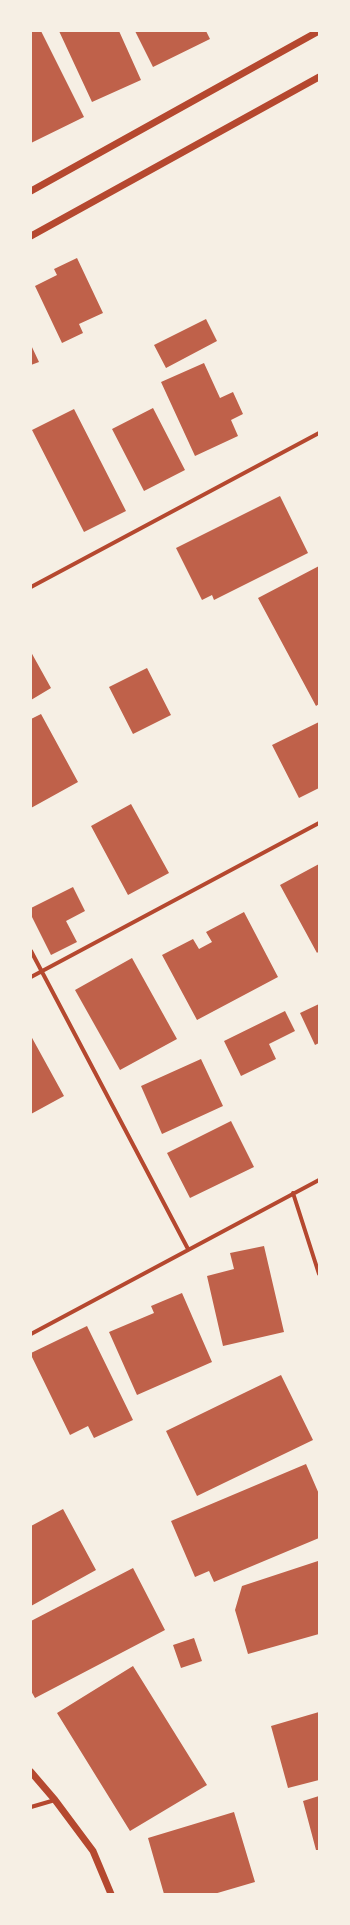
<!DOCTYPE html>
<html>
<head>
<meta charset="utf-8">
<style>
  body { margin:0 }
  #map { position:relative; width:350px; height:1925px; overflow:hidden; background:#f6efe4; font-family:"Nunito Sans",sans-serif }
  canvas { display:block }
  .frame { position:absolute; inset:0; border:32px solid #f6efe4; pointer-events:none }
</style>
</head>
<body>
<div id="map">
<canvas width="350" height="1925"></canvas>
<div class="frame"></div>
</div>
<script>
const g = document.querySelector('canvas').getContext('2d');
g.lineJoin = 'round';
function paint(path, color) {
  g.fillStyle = color;
  g.fill(path, 'evenodd');
}
function stroke(path, color, width, dash) {
  g.strokeStyle = color;
  g.lineWidth = width;
  g.lineCap = dash ? 'butt' : 'round';
  g.setLineDash(dash || []);
  g.stroke(path);
}
const building = new Path2D(`
  M31,31H41L84,117L31,143Z
  M59,31H119L141,80L92,102Z
  M135,31H206L210,39L153,67Z
  M77,258L103,313L79,324L83,333L62,343L35,286L57,275L54,269Z
  M206,319L217,341L166,368L154,345Z
  M31,345L39,362L31,365Z
  M204,363L220,398L233,392L243,414L231,420L238,436L195,456L161,382Z
  M153,408L185,470L144,491L112,429Z
  M74,409L126,511L84,532L32,430Z
  M280,496L308,553L214,600L212,595L202,600L176,548Z
  M319,566V704L316,706L258,598Z
  M31,652L51,688L31,700Z
  M147,668L171,715L133,734L109,687Z
  M41,714L78,782L31,808V719Z
  M319,722V788L299,798L272,745Z
  M131,804L169,873L128,895L91,826Z
  M319,864V951L317,953L280,885Z
  M73,887L85,911L66,921L77,942L51,955L31,915V908Z
  M244,912L278,977L197,1020L162,955L193,939L199,949L212,942L206,932Z
  M132,958L177,1039L120,1070L75,990Z
  M319,1004V1043L315,1045L300,1013Z
  M285,1011L295,1031L269,1044L276,1059L241,1076L224,1041Z
  M31,1036L64,1096L31,1114Z
  M201,1059L223,1106L162,1134L141,1086Z
  M231,1121L254,1167L190,1198L167,1153Z
  M264,1246L284,1332L223,1346L207,1276L234,1269L230,1253Z
  M182,1293L212,1362L137,1395L109,1332L154,1313L151,1306Z
  M87,1326L133,1420L94,1438L88,1426L70,1435L31,1355V1353Z
  M281,1375L313,1440L197,1496L166,1431Z
  M306,1464L319,1494V1538L214,1582L209,1571L195,1577L171,1521Z
  M63,1509L96,1570L31,1606V1526Z
  M318,1561L319,1562V1634L248,1654L235,1610L242,1586Z
  M133,1568L165,1630L35,1698L31,1691V1621Z
  M194,1638L202,1661L181,1668L173,1645Z
  M133,1666L207,1785L130,1831L57,1713Z
  M319,1712V1780L288,1788L271,1726Z
  M319,1796V1850H316L303,1801Z
  M234,1812L255,1882L214,1894H164L148,1838Z`);
const minor = new Path2D(`
  M31,587L319,433
  M31,951L188,1249
  M31,977L319,823
  M293,1193L319,1274
  M31,1334L319,1180
  M31,1807L55,1800`);
const tertiary = new Path2D(`
  M31,191L319,31
  M31,236L319,77
  M31,1772L55,1800L93,1851L111,1894`);
paint(building, '#bf614a');
stroke(minor, '#b5482f', 4);
stroke(tertiary, '#b5482f', 7);
</script>
</body>
</html>
